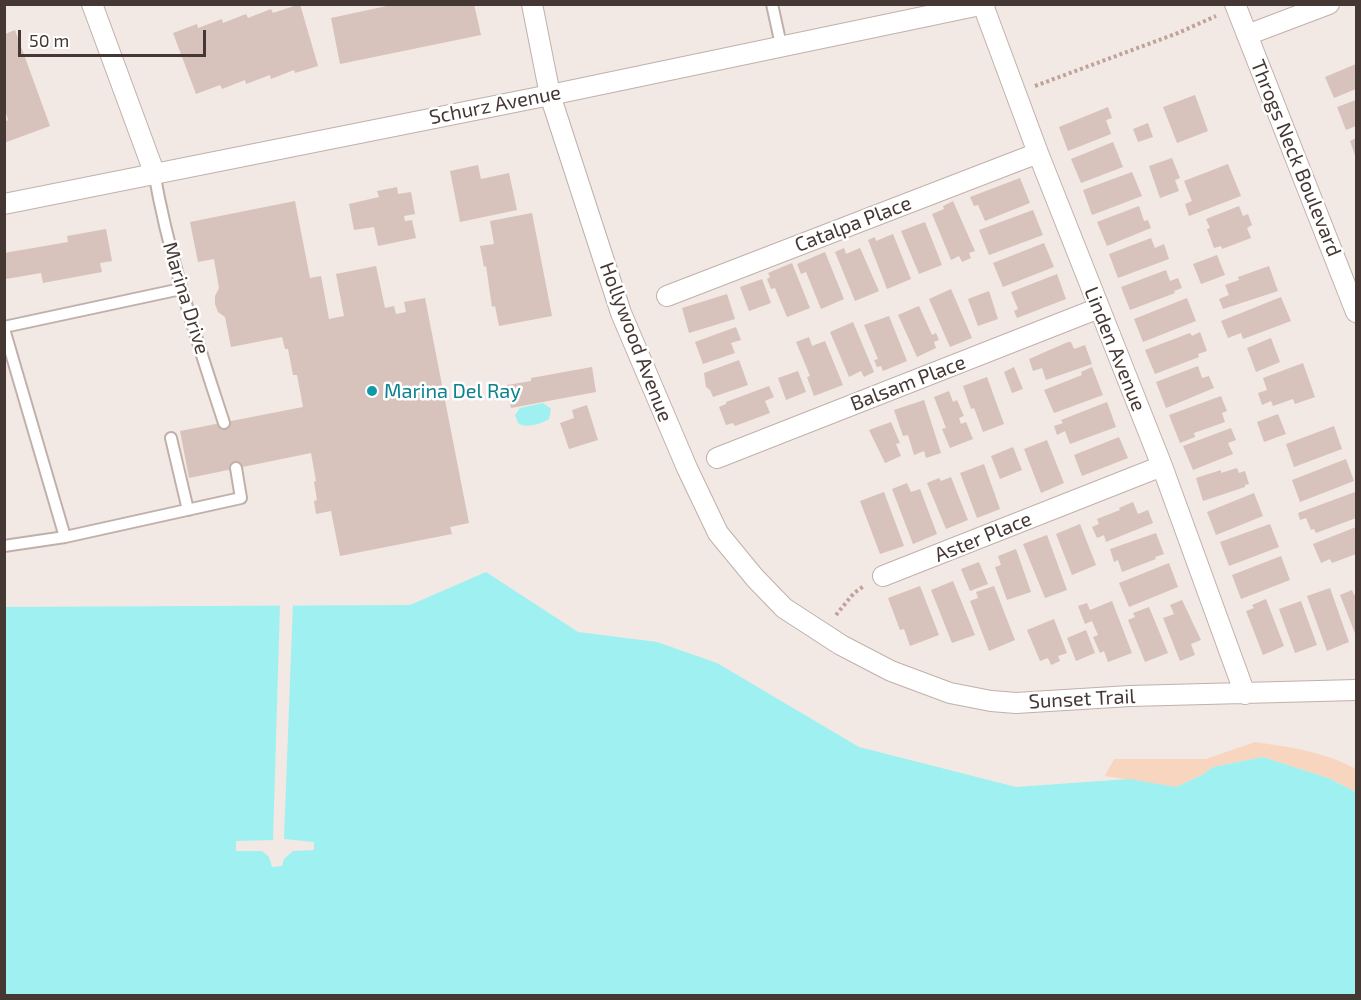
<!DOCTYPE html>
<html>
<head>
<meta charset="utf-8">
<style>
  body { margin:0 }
  #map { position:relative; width:1361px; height:1000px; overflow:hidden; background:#f2e8e4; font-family:"Exo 2",sans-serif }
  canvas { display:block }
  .frame { position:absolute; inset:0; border:6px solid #443734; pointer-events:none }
  .scale { position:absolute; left:18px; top:30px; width:188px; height:27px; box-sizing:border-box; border:3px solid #443734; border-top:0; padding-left:8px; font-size:18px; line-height:21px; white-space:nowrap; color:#443734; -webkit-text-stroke:4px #fff; paint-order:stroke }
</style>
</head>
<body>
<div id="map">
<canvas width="1361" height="1000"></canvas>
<div class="frame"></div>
<div class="scale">50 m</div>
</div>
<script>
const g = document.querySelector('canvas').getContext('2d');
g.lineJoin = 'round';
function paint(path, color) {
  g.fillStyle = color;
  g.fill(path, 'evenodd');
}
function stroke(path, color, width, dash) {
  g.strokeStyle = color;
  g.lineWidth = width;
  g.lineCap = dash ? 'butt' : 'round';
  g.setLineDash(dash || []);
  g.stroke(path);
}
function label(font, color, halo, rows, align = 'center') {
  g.font = font + ' "Exo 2",sans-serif';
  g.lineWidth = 5;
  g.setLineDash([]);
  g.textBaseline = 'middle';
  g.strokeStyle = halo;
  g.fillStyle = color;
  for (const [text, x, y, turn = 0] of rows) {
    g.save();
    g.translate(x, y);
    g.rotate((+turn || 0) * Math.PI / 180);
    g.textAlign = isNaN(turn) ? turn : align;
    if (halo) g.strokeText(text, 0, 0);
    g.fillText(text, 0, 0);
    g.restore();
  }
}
const sand = new Path2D(`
  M1255,742C1290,747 1325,752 1356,769V792L1328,778L1263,757L1213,767L1202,775L1176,787L1105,776L1114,759H1206Z`);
const water = new Path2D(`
  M543,403L551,409L549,419C541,424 525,429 518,423L515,415L520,408Z
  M486,572L578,632L657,642L717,663L859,747L1016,787L1129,779L1176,787L1202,775L1213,767L1263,757L1328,778L1356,792V995H5L4,607L410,605Z`);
const pier = new Path2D(`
  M293,602L284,839L314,842V850L293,851L284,859L282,866L272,867L269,857L262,851H236V841L273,840L280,603Z`);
const building = new Path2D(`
  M300,4L318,66L295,73L294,70L271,79L270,75L246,84L245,80L222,89L220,85L196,94L173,33L197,24L198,28L222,19L223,23L246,14L248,18L271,9L273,13Z
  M396,4H474L481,35L340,64L331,18Z
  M15,30L50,126L4,143V122L8,120L5,110V34Z
  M1356,64V89L1334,98L1325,77Z
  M1195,95L1208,131L1177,143L1163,107Z
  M1356,100V126L1346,130L1337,107Z
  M1108,107L1112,118L1106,120L1111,134L1068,151L1059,127Z
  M1148,123L1153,137L1138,142L1133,129Z
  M1356,138V158L1350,141Z
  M1113,142L1123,167L1081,183L1071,159Z
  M1172,158L1180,178L1175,180L1179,191L1160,198L1149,166Z
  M1228,164L1241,196L1189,216L1185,204L1192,201L1184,181Z
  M478,165L481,179L509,173L517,210L460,222L450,171Z
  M1132,172L1142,196L1092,215L1083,190Z
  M1020,178L1030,203L985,221L978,205L974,206L970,197Z
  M397,187L398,194L411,192L415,214L404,216L405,221L412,220L416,238L378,246L374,227L354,230L349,204L379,197L377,191Z
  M295,201L310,278L321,276L329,319L344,316L336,274L376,266L385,308L394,306L396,314L406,312L404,302L425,298L469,523L450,527L452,534L340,556L331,511L316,514L314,501L317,500L314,482L316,481L311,453L189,478L180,431L303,407L297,375H293L288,349H285L282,337L231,347L225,317L218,312L215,304V296L219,288L214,259L198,262L190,222Z
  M953,201L975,251L969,253L971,258L962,262L959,256L951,260L932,214L944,209L943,206Z
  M1139,206L1144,221L1148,220L1151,228L1107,246L1097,222Z
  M1239,206L1243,216L1248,214L1252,225L1247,228L1251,238L1222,249L1221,246L1214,248L1207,229L1210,228L1206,219Z
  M1033,210L1043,235L989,255L979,230Z
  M532,213L552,316L499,326L495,306L492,307L486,266L484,267L480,246L494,244L490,221Z
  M925,222L942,265L919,274L901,231Z
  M106,229L112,261L100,263L102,272L43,283L41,273L6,279L4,253L68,242L67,236Z
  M893,234L911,279L887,289L868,240L875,237L876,241Z
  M1151,238L1155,248L1164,244L1169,259L1118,278L1109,254Z
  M1044,243L1054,267L1003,287L993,263Z
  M844,248L846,254L860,248L879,291L855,301L835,252Z
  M825,252L844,299L821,309L806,272L801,274L797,264Z
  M1217,255L1225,275L1201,284L1193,264Z
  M792,263L810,308L787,317L775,288L771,289L767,279L770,277L768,273Z
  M1269,266L1278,291L1223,309L1219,299L1229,295L1225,285L1239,280L1238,277Z
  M1166,270L1170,281L1178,278L1182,288L1174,291L1175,293L1130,310L1121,287Z
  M1057,274L1066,299L1017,318L1014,311L1018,309L1011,292Z
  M762,279L771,303L749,311L740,287Z
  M951,289L972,338L950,347L929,299Z
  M989,291L998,319L978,326L968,299Z
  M727,294L735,319L689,333L682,308Z
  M1281,297L1291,321L1243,339L1241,333L1228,338L1221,321Z
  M1187,298L1196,321L1143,342L1134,319Z
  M919,306L932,335L936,333L939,340L934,342L936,348L917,357L898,315Z
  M889,316L907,361L883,371L881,366L877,367L874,360L878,359L864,325Z
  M853,322L874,372L864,377L861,371L849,377L830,332Z
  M736,327L741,340L731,343L735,353L703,364L695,342Z
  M1200,332L1207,351L1198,354L1199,357L1155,374L1145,350L1190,333L1192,336Z
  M809,337L812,346L825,341L843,385L814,396L807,377L810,376L796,342Z
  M1271,338L1280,362L1256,372L1247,348Z
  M1068,342H1071L1074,349L1085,345L1092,364L1046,380L1042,368L1033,371L1029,359Z
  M739,360L748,385L713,397L710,390L706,387L704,373Z
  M1303,363L1315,397L1295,404L1293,399L1273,406L1271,401L1262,405L1258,393L1267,390L1263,378Z
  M1198,366L1202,378L1209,376L1214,388L1166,408L1156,382Z
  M592,367L596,392L511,408L507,385L531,381V378Z
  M1014,367L1023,389L1012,393L1004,372Z
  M1092,367L1103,395L1054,413L1044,390L1082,375L1081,372Z
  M798,371L806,392L786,400L778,378Z
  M987,377L1004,424L983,432L974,408L971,409L963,386Z
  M769,386L774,397L765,401L770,413L735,426L733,423L726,425L719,407L726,404V402Z
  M949,391L953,402L957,400L964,416L959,418L961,424L966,422L973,439L950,448L942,429L946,428L934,397Z
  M1221,396L1227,411L1222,413L1225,422L1194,433L1195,437L1180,443L1169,415Z
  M924,400L941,453L926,458L924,451L914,455L908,435L903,436L894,410Z
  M1107,402L1116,427L1070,444L1065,431L1057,435L1054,426L1063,423L1061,420Z
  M587,405L598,440L569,449L560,423L574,418L572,410Z
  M1278,414L1286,434L1264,442L1257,422Z
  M891,422L900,443L896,444L901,456L885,463L869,430Z
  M1334,426L1342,449L1294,467L1286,444Z
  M1231,428L1236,440L1228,443L1233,454L1193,470L1183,446Z
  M1119,437L1128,458L1082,476L1074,455Z
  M1047,440L1064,483L1041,493L1024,449Z
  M1013,447L1022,470L1000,479L991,456Z
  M1346,459L1354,481L1300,502L1292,480Z
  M984,464L1000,509L977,518L960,473Z
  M1237,468L1239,473L1245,471L1249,484L1245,485V487L1203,501L1196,478L1221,470V473Z
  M951,477L968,520L946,529L927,483L939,478L941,481Z
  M907,483L911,492L920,489L937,534L913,544L892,489Z
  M884,492L904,546L880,554L860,501Z
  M1355,492L1356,518L1316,533L1314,529L1311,530L1306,518L1300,520L1298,513Z
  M1254,493L1263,516L1216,535L1207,512Z
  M1133,502L1138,514L1148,510L1153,523L1106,542L1104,535L1097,538L1092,527L1099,524L1097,519L1120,510L1119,508Z
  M1080,524L1096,565L1072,575L1056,534Z
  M1270,524L1279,547L1229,566L1220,542Z
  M1356,527V554L1332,563L1330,559L1321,563L1313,544Z
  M1156,533L1164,554L1155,557L1156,559L1122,572L1118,560L1114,562L1110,549Z
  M1047,535L1067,590L1045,598L1023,544Z
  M1016,549L1031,592L1007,600L995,567L1001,565L998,556Z
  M1281,556L1290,580L1241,599L1232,575Z
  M979,562L988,584L970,591L961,569Z
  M1169,563L1178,587L1129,607L1119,583Z
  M953,581L975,635L952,643L931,590Z
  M920,586L939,635L910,646L904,629L900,630L888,598Z
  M994,586L1015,640L989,651L970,601L978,598L976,592Z
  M1330,588L1349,642L1327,651L1307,596Z
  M1352,590L1354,595L1356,594V636L1340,595Z
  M1266,599L1284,646L1263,655L1246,611L1254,608L1252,605Z
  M1182,600L1201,640L1191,644L1195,655L1180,661L1163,618L1174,614L1170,605Z
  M1112,601L1132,653L1108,662L1104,651L1100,653L1093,637L1098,635L1092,621L1085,624L1078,606L1087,603L1090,610Z
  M1301,601L1317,645L1295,653L1279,609Z
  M1149,607L1168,653L1145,662L1128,620L1135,617L1133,613Z
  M1054,619L1067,653L1058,656L1060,661L1051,665L1048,658L1040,661L1027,630Z
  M1086,630L1095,653L1076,661L1067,638Z`);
const path = new Path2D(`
  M1035,86L1178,33L1216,16
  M836,615L854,593L864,586`);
const lane = new Path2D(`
  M772,4L781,45
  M154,172C169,258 197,340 224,423
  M4,327L181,289
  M4,329L65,537L241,498L236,468
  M171,438L188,510
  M4,546L65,537`);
const street = new Path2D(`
  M92,4L154,172
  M532,4L550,95L621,313L687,468L718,533L755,578L784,608L841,645L891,671L950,693L991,701L1016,703L1130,696L1356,690
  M1235,4L1356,312
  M983,5L1038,153L1162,466L1245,694
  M1247,35L1329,4
  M4,204L550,95L985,4
  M667,296L1038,153
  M717,458L1099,308
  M883,576L1162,466`);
const markers = [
  [372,391,6,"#0f9aa8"]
];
const streetNames = [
  ["Schurz Avenue",495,105,-11],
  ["Throgs Neck Boulevard",1296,158,68],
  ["Catalpa Place",853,224,-21],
  ["Marina Drive",186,298,73],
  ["Hollywood Avenue",636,342,69],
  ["Linden Avenue",1115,349,68],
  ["Balsam Place",908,383,-21],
  ["Aster Place",983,537,-22],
  ["Sunset Trail",1082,699,-3]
];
const cultureNames = [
  ["Marina Del Ray",384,391]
];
paint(sand, '#f8d5be');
paint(water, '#9ff0f1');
paint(pier, '#f2e8e4');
paint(building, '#d7c2bc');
stroke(lane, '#c1b0aa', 14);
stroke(street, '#c1b0aa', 22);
stroke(path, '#c0a298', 4, [3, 3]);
stroke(lane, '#fff', 10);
stroke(street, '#fff', 20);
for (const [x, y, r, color] of markers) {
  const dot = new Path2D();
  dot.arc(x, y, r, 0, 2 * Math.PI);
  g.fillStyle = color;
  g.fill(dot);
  stroke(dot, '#fff', 2);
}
label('20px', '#443734', '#fff', streetNames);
label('20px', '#0d838f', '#fff', cultureNames, 'left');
</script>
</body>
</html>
